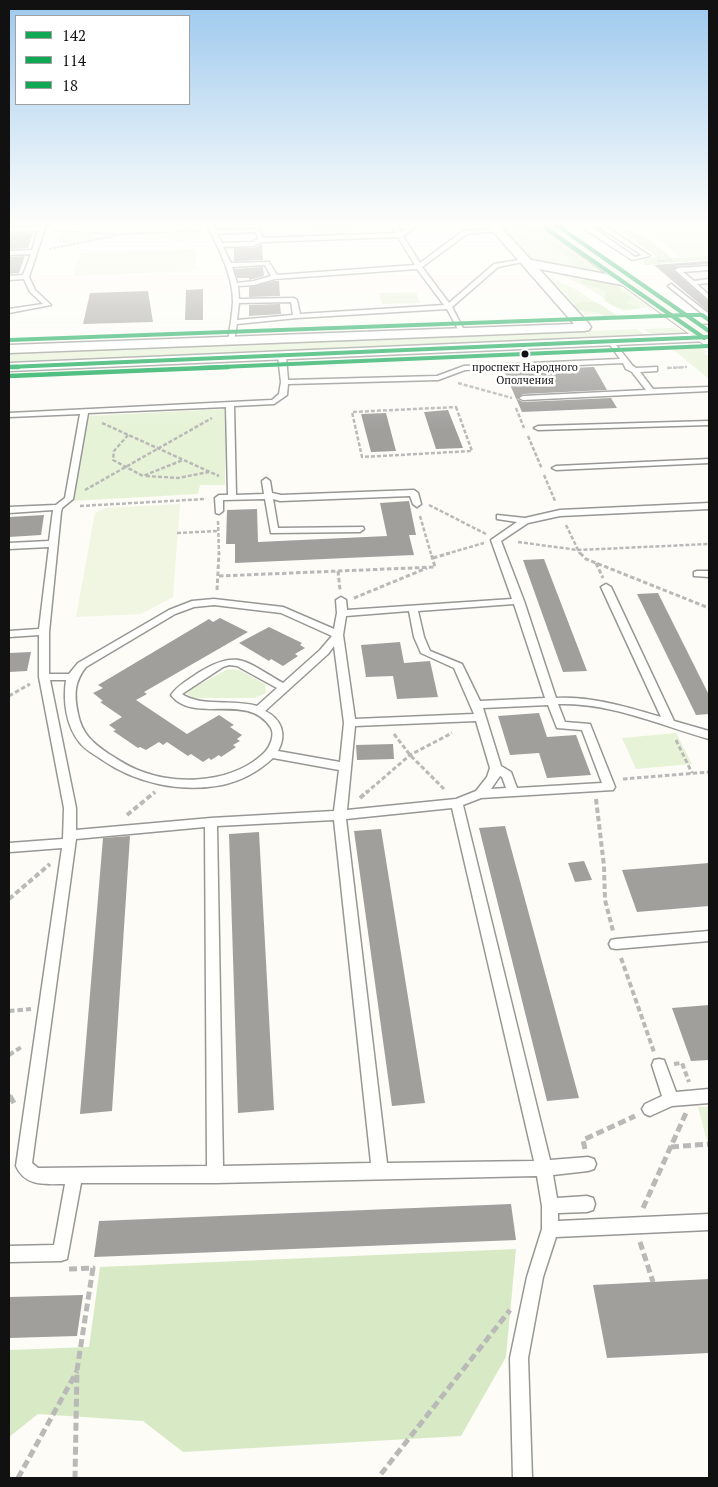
<!DOCTYPE html>
<html>
<head>
<meta charset="utf-8">
<style>
  body { margin:0 }
  #map { position:relative; width:718px; height:1487px; overflow:hidden; background:#fdfcf7; font-family:"PT Serif",serif }
  canvas { display:block }
  .frame { position:absolute; inset:0; border:10px solid #111; pointer-events:none }
  .legend { position:absolute; left:15px; top:15px; width:175px; height:90px; box-sizing:border-box; background:#fff; border:1px solid #a0a0a0; margin:0; padding:6px 9px; list-style:none; font-size:15px; color:#111 }
  .legend li { display:flex; align-items:center; gap:10px; height:25px }
  .legend b { width:25px; border:1px solid #a0a0a0 }
</style>
</head>
<body>
<div id="map">
<canvas width="718" height="1487"></canvas>
<div class="frame"></div>
<ul class="legend">
<li><b style="height:6px;background:#10a855"></b>142</li>
<li><b style="height:6px;background:#10a855"></b>114</li>
<li><b style="height:6px;background:#10a855"></b>18</li>
</ul>
</div>
<script>
const g = document.querySelector('canvas').getContext('2d');
g.lineJoin = 'round';
function paint(path, color) {
  g.fillStyle = color;
  g.fill(path, 'evenodd');
}
function stroke(path, color, width, dash) {
  g.strokeStyle = color;
  g.lineWidth = width;
  g.lineCap = dash ? 'butt' : 'round';
  g.setLineDash(dash || []);
  g.stroke(path);
}
function label(font, color, halo, rows, align = 'center') {
  g.font = font + ' "PT Serif",serif';
  g.lineWidth = 5;
  g.setLineDash([]);
  g.textBaseline = 'middle';
  g.strokeStyle = halo;
  g.fillStyle = color;
  for (const [text, x, y, turn = 0] of rows) {
    g.save();
    g.translate(x, y);
    g.rotate((+turn || 0) * Math.PI / 180);
    g.textAlign = isNaN(turn) ? turn : align;
    if (halo) g.strokeText(text, 0, 0);
    g.fillText(text, 0, 0);
    g.restore();
  }
}
const industrial = new Path2D(`
  M709,261V313L654,265Z`);
const green = new Path2D(`
  M368,222C359,239 307,235 295,223Z
  M496,222H532L604,273L532,260Z
  M64,233L90,234L92,238L70,244L58,241V237Z
  M555,272L616,284L650,307L623,311L590,289Z
  M548,276L579,291L610,313L585,315Z
  M416,292L420,303L382,304L379,293Z
  M673,328L682,330L684,333L655,337L643,329Z
  M637,329L648,337L9,363V354Z
  M685,346L700,348L708,352L704,353L709,357V379L670,347Z
  M225,409V485H200L198,494L72,501L87,416Z
  M228,669L239,670L265,684L266,693L255,698H194L187,694L188,691Z
  M676,733L692,764L636,769L622,738Z
  M698,1107H709V1150L708,1145Z`);
const forest = new Path2D(`
  M518,222H527L575,255L590,269L586,270L571,266L574,261L545,242L543,238L519,225Z
  M619,229C641,231 655,244 672,258L709,256V260L644,265V260L657,257Z
  M591,277L619,287L621,291L631,297L627,303L640,308C625,311 616,309 604,300L607,291L580,283L582,280Z
  M583,301L598,303L619,317C608,322 605,315 595,312C589,311 583,311 577,311L573,307L575,303Z
  M516,1249L506,1357L461,1436L183,1452L143,1421L38,1414L9,1437V1350L89,1347L100,1267Z`);
const pitch = new Path2D(`
  M679,222H709V255L679,257L640,224Z
  M200,233L199,237C188,243 175,243 163,238L162,234Z
  M196,249V271L73,276L80,253Z
  M180,504L173,597L141,614L76,617L95,513L106,508Z`);
const building = new Path2D(`
  M33,233L28,248L9,249V234Z
  M262,244L263,260L234,261V248H253Z
  M25,256L19,273L9,274V257Z
  M709,261V264L678,266L673,270L709,302V312L654,265Z
  M263,267L264,276L249,280V278H237L234,269Z
  M274,281H279L280,296L249,297V287Z
  M203,289V320H185L186,290Z
  M148,291L153,322L83,324L90,293Z
  M280,304L281,314L249,316V305Z
  M594,367L607,390L523,394L517,399L523,402L611,398L617,408L522,412L504,371Z
  M448,410L463,448L436,449L424,412Z
  M386,413L396,451L371,452L361,414Z
  M409,501L416,535H409L414,555L235,563V544H226L227,510L257,509L258,542L387,536L380,503Z
  M44,515L41,535L9,537V517Z
  M544,559L587,671L563,672L523,560Z
  M658,593L709,695V714L696,715L637,594Z
  M220,618L248,632L144,692L147,694L136,700L187,734L219,715L234,725L230,727L242,735L237,739L240,741L233,745L236,747L221,757L219,755L211,760L209,758L203,762L191,754L188,756L167,742L163,745L159,742L146,750L140,747L138,748L113,731L116,730L109,725L122,717L100,702L103,701L93,693L103,688L98,685L209,619L213,622Z
  M269,627L302,643L300,645L305,648L295,654L298,656L283,666L271,659L269,661L239,643Z
  M400,642L404,663L430,661L438,697L397,699L393,676L366,677L361,645Z
  M31,652L27,671L9,672V653Z
  M539,713L547,737L576,735L591,775L547,778L539,753L510,755L498,716Z
  M393,744L394,759L357,760L356,745Z
  M505,826L579,1098L547,1101L479,828Z
  M381,829L425,1103L392,1106L354,831Z
  M259,832L274,1110L238,1113L229,834Z
  M130,836L112,1111L80,1114L103,838Z
  M584,861L592,880L575,882L568,863Z
  M709,863V906L637,912L622,870Z
  M709,1005V1060L691,1061L672,1008Z
  M511,1204L516,1240L94,1257L99,1221Z
  M709,1279V1353L607,1358L593,1285Z
  M83,1295L77,1336L9,1338V1297Z`);
const pathFar4 = new Path2D(`
  M266,222H286
  M54,231L118,234
  M179,231L199,224
  M49,249L123,234L201,231
  M658,261L672,260
  M669,368L687,367`);
const pathFar3 = new Path2D(`
  M667,368L687,367
  M458,383L512,398
  M456,407L472,451L362,457L352,412Z
  M516,408L524,428
  M102,423L219,476
  M128,435L114,451L113,460L143,476L183,460
  M528,436L542,469
  M544,475L555,501
  M146,476L178,478L209,472
  M85,490L212,418
  M429,505L486,534
  M80,506L206,499
  M420,516L431,554
  M218,521L219,554
  M566,525L580,554
  M177,533L218,531
  M518,542L578,550L709,544
  M446,554L484,543`);
const pathFar2 = new Path2D(`
  M580,553L586,559L709,608
  M433,558L450,553
  M596,563L603,578
  M338,571L340,590
  M219,576L435,567L431,553
  M217,590L219,553
  M354,598L427,568
  M9,696L30,684
  M394,734L410,755L445,790
  M676,740L692,773
  M623,779L709,772
  M366,793L410,755L452,733`);
const pathFar1 = new Path2D(`
  M360,798L368,791
  M596,799L604,866L605,900L613,931
  M127,815L155,792
  M9,899L50,864
  M621,958L654,1052
  M9,1011L31,1009
  M9,1055L23,1046
  M674,1064L682,1063L689,1082
  M9,1095L11,1098`);
const path = new Path2D(`
  M10,1096L15,1105
  M671,1147L709,1144
  M585,1149L583,1140L635,1116
  M643,1208L686,1113
  M640,1242L653,1282
  M69,1269L93,1268L77,1370L75,1478
  M381,1474L510,1310
  M18,1478L77,1371`);
const lane = new Path2D(`
  M41,222H47L29,277L35,290L51,305L9,313V309L43,304L30,292L24,279L9,280V276L23,275L31,254L9,255V251L32,250L38,231L9,232V228L39,227Z
  M206,222H212L216,230L260,229L263,238L396,233L389,222H395L401,232L416,222H422L403,236L420,263L463,231L499,228L497,231L467,234L422,267L449,303L494,264L525,259L528,261L498,267L452,307L465,332L464,333H460L447,309L297,318L237,324L234,341L231,343L228,341C230,328 232,316 233,302C233,274 218,248 206,222ZM256,232L258,239L252,242L222,243L217,234ZM398,237L415,265L277,275L269,262L231,263L223,247L253,246L262,242ZM265,265L271,276L254,281L237,283L232,267ZM417,269L444,305L300,314L297,300L294,298L239,299L238,286L254,285L275,279ZM291,302L293,315L237,320L239,303Z
  M574,222H581L586,224H602L650,256L632,260ZM592,227H599L642,255L635,257Z
  M709,266V270L683,272L694,281L709,279V283L697,284L709,295V300L675,270L678,268Z
  M671,284L709,314V319L669,287L668,286Z
  M704,325H709V329L702,328V326Z
  M611,340L613,341L632,365L636,368L657,367V371L640,372L653,389L709,387V391L523,400L519,398L523,396L646,390L632,372L626,369L623,363L465,370L438,380L288,384L287,395L274,404L234,406L236,495L264,494L262,481L266,478L270,481L272,493L281,495L414,490L418,493L421,504L417,507L413,504L410,496L280,501L273,499L278,528L363,527L364,529L360,532L271,533L265,499L223,500V511L219,514L216,513L215,498L219,495H228L226,407L88,413L73,499L62,508L61,512L49,632V674H69L78,663L169,610L192,601L214,599L283,607L334,629L337,613L336,600L341,597L346,600L347,610L512,599L491,540L517,522L497,519V515L525,518L560,510L709,503V509L560,516L528,523L501,541L524,601L556,698C592,696 626,707 661,717L601,587L606,584L611,587L674,721L709,731V739C660,725 609,702 558,704L565,722L590,724L615,787L613,790L481,798L463,805L550,1160L588,1157L594,1159L596,1164L594,1169L588,1171L553,1175L557,1198L587,1196L593,1198L595,1204L593,1210L587,1212L558,1213V1221L709,1214V1230L556,1237L543,1277L528,1358L532,1478H513L510,1358L527,1277L542,1229V1206L537,1176L215,1183H81L67,1259L61,1261L9,1262V1246L54,1245L65,1184C46,1184 25,1187 16,1166L62,848L10,852L9,843L63,839L64,808L39,677V635L9,637V631L39,629L49,547L9,549V543L49,541L53,510L9,513V507L56,505L65,498L80,414L9,417V413L272,400L279,394L281,382L278,356L282,354L286,356L288,380L437,376L464,366L620,359L608,342ZM514,604L545,698L480,701L462,664L430,651L424,637L418,611ZM214,605L281,613L332,636L320,650L283,683C246,662 238,648 198,673C188,680 178,685 171,695C194,725 248,691 271,728C275,735 270,747 265,752C235,782 181,786 143,772C131,768 120,761 109,754C93,743 82,734 78,714C74,695 74,682 86,667L175,614L194,607ZM409,611L414,637L421,653L454,668L474,714L355,719L343,635L346,616ZM334,646L344,723L340,762L278,751C287,735 282,719 265,711L328,654ZM229,665L237,666L277,688L257,706C234,699 200,707 182,694L223,667ZM50,680H66C63,701 66,726 80,743C85,750 94,754 101,759C135,783 180,793 222,785C241,781 259,771 273,758L339,770L334,811L211,818L76,830V808ZM548,705L557,728L582,730L602,783L517,788L511,772L501,766L483,708ZM476,721L490,768L487,777L476,791L456,799L347,810L355,726ZM500,776L502,777L506,788L491,789ZM452,808L534,1161L387,1163L346,819ZM334,820L371,1163L223,1166L217,826ZM205,827L207,1166L38,1168L32,1163L76,839Z
  M709,421V425L538,430L534,428L538,426Z
  M709,459V463L556,470L552,468L556,466Z
  M697,571H709V577L694,576V572Z
  M709,931V941L616,949L611,948L609,944L611,940L616,939Z
  M659,1059L664,1060L676,1092L709,1089V1103L672,1106L650,1116L645,1114L642,1109L645,1104L662,1096L652,1065L654,1060Z`);
const street = new Path2D(`
  M485,222H496L531,260L627,278L633,282L627,286L539,269L589,324L591,327L589,330L584,331L9,353V345L574,324Z
  M709,333V341L9,371V363Z`);
const secondary = new Path2D(`
  M535,222H550L709,332V345L703,344Z`);
const bus1Far1 = new Path2D(`
  M552,222L709,331
  M9,367L709,337`);
const bus1 = new Path2D(`
  M9,367H18`);
const bus2Far1 = new Path2D(`
  M547,229L704,338
  M198,368L709,346`);
const bus2 = new Path2D(`
  M9,376L228,367`);
const bus3 = new Path2D(`
  M9,340L687,315H702L709,320`);
const markers = [
  [525,354,4.5,"#111"]
];
const farBusnames = [
  ["проспект Народного",525,368],
  ["Ополчения",525,381]
];
paint(industrial, '#f5f0f3');
paint(green, '#e7f3d7');
paint(forest, '#d8eac5');
paint(pitch, '#f0f6e1');
paint(building, '#a19f9c');
stroke(lane, '#979795', 3);
stroke(street, '#979795', 3);
stroke(secondary, '#8e8d8b', 2);
stroke(pathFar4, '#b9b9b8', 2, [3, 1]);
stroke(pathFar3, '#b9b9b8', 2.5, [4, 2]);
stroke(pathFar2, '#b9b9b8', 3, [4.5, 2.5]);
stroke(pathFar1, '#b9b9b8', 4, [5.5, 3]);
stroke(path, '#b9b9b8', 5, [8, 4]);
paint(lane, '#fffffe');
paint(street, '#fffffe');
paint(secondary, '#f6f4eb');
stroke(bus1Far1, '#10a855', 4);
stroke(bus1, '#10a855', 4.5);
stroke(bus2Far1, '#10a855', 4);
stroke(bus2, '#10a855', 4.5);
stroke(bus3, '#10a855', 4);
const sky = g.createLinearGradient(0, 0, 0, 430);
sky.addColorStop(0, '#9dc9ee');
sky.addColorStop(0.52, '#fefefb');
sky.addColorStop(1, '#fefefb00');
g.fillStyle = sky;
g.fillRect(0, 0, 718, 430);
for (const [x, y, r, color] of markers) {
  const dot = new Path2D();
  dot.arc(x, y, r, 0, 2 * Math.PI);
  g.fillStyle = color;
  g.fill(dot);
  stroke(dot, '#fff', 2);
}
label('11px', '#111', '#fff', farBusnames);
</script>
</body>
</html>
